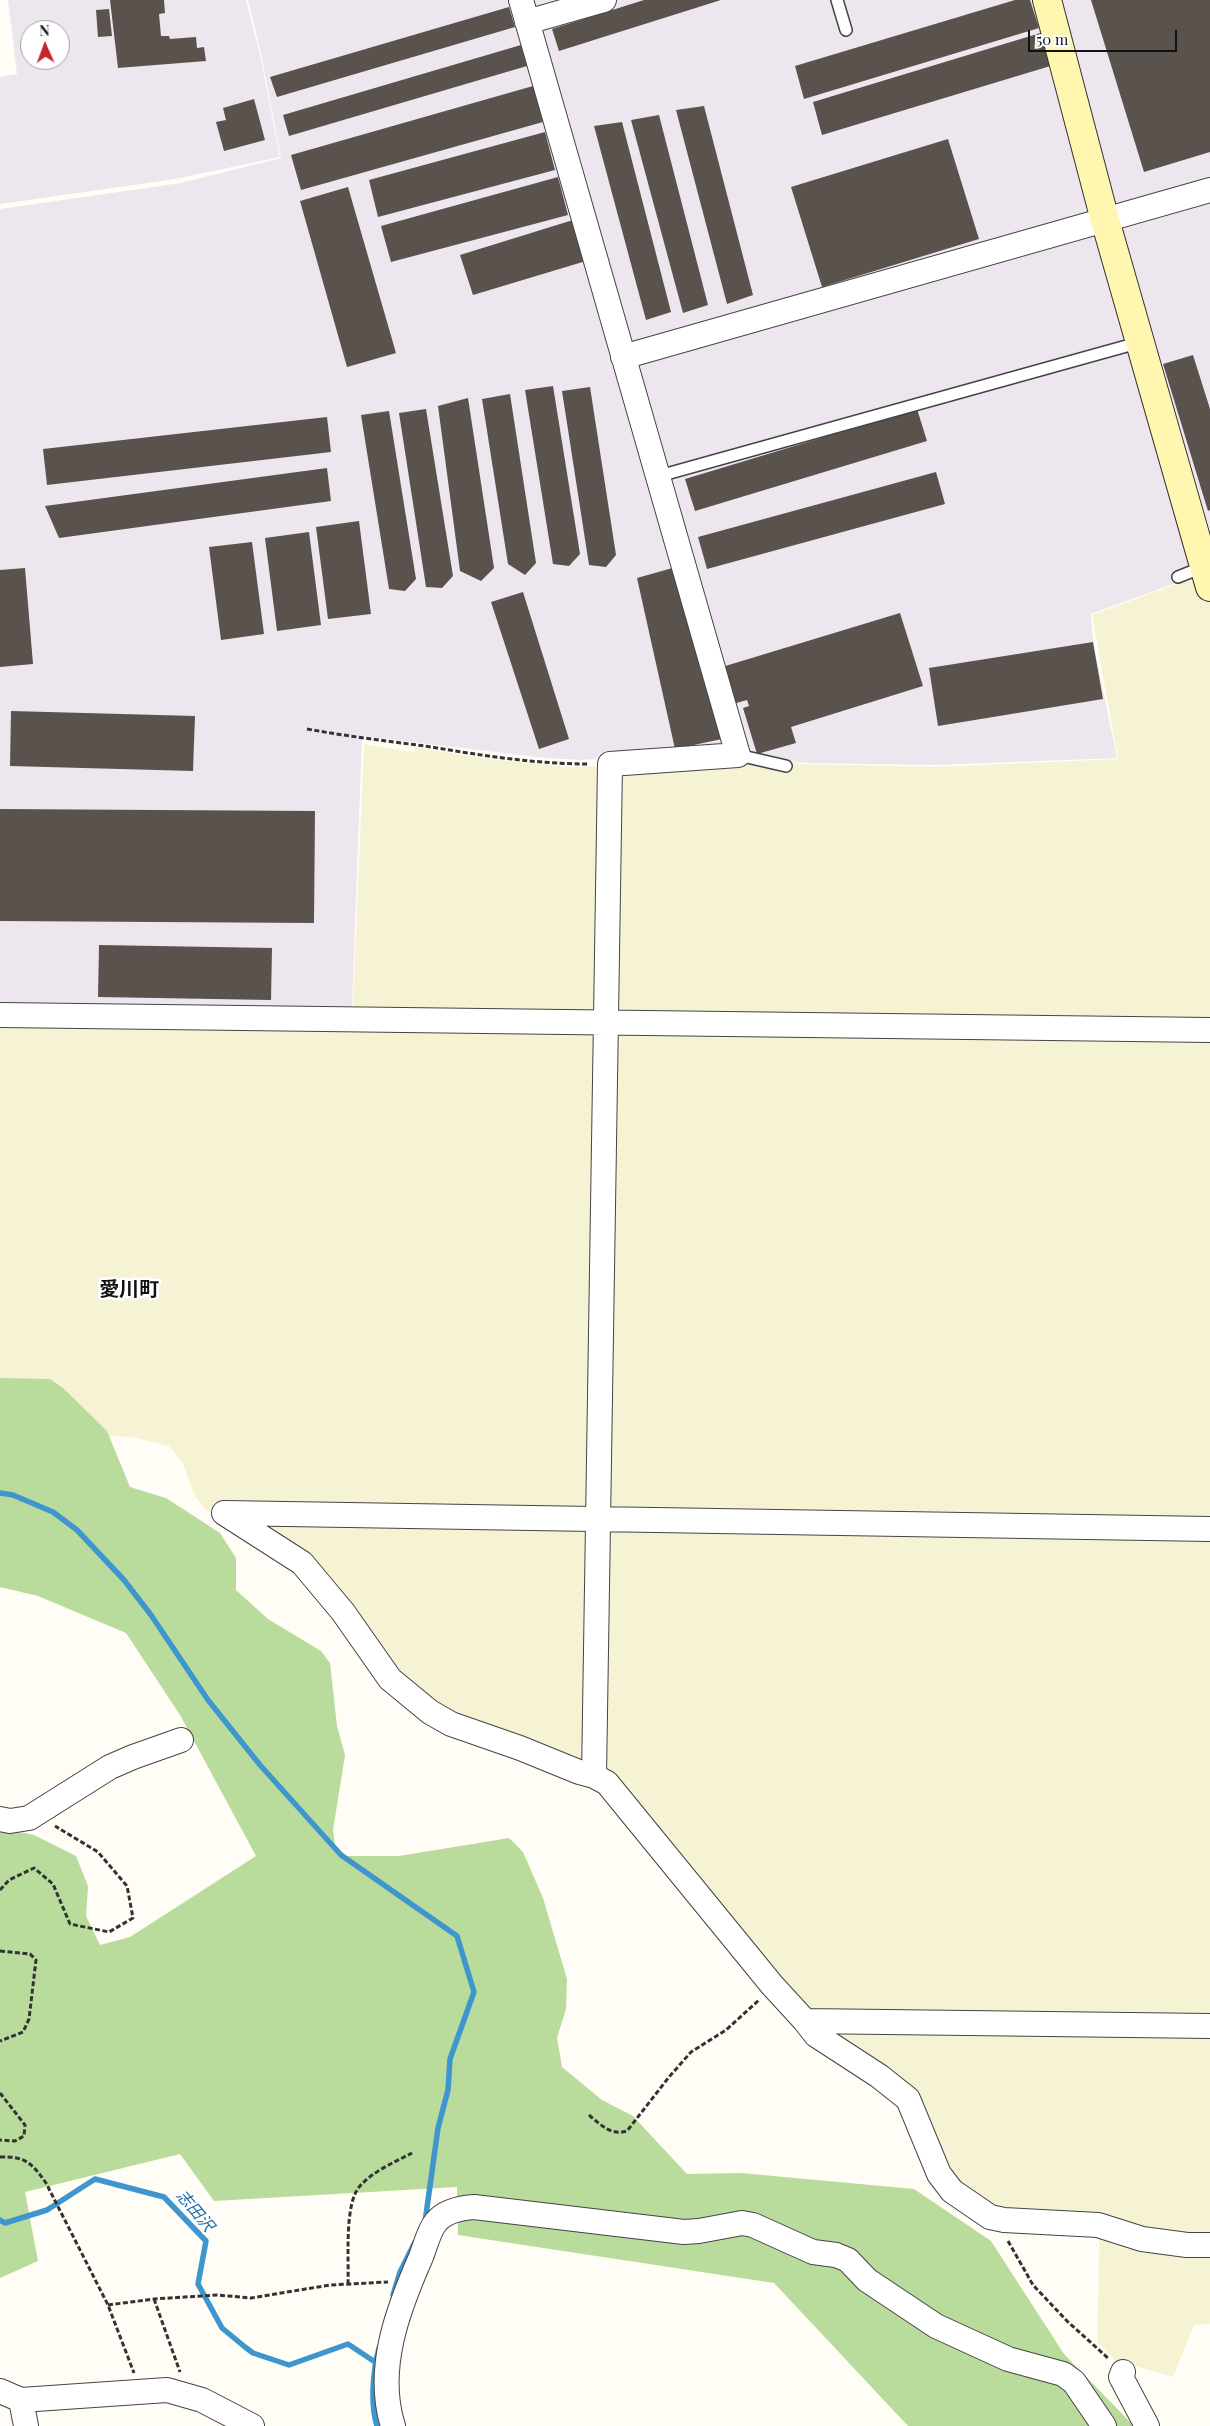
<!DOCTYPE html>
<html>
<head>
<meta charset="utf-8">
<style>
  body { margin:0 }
  #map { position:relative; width:1210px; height:2426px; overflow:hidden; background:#fffdf5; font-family:"Playfair Display",serif }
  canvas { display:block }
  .north { position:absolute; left:20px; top:20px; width:50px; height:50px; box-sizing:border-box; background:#fff; border:1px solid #a0a0a0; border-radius:50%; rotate:358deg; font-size:14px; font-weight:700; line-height:20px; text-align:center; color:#111 }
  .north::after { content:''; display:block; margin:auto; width:18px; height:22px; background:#c4262e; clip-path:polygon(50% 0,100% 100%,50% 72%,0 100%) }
  .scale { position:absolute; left:1028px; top:30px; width:149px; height:22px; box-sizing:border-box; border:2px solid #111; border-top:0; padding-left:6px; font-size:15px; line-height:18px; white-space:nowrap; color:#111; -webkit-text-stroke:4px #fff; paint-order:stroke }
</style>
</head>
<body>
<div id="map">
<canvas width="1210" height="2426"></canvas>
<div class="north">N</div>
<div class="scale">50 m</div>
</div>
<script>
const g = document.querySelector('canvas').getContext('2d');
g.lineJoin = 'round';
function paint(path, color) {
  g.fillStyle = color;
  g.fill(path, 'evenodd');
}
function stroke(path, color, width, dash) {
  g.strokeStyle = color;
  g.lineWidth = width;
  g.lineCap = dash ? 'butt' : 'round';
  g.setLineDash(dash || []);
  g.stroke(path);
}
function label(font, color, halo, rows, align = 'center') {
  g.font = font + ' "Playfair Display","Noto Sans JP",serif';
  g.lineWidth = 5;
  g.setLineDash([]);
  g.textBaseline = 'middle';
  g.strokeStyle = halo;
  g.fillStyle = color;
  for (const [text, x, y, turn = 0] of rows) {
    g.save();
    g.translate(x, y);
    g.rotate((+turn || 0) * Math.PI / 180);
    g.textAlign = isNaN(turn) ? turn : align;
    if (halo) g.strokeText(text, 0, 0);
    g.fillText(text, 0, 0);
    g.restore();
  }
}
const industrial = new Path2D(`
  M8,0H246L260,55L280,157L175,179L0,204V77L17,74ZM30,30H60V60H30Z
  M248,0H1210V560L1195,576L1091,614L1093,642L1117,758L937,765L804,763L683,749L583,760L545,758L362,736L352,1008L0,1003V209L181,183L281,158L261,54Z`);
const farmland = new Path2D(`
  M1210,568V2324L1194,2325L1173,2377L1115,2360L1097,2342L1100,2220L990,2213L954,2189L911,2099L808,2012L605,1764L583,1768L429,1705L250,1522L206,1510L195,1497L183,1463L169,1446L131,1437L0,1430V1023L352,1026L364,744L413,752L415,747L487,759L568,767L742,762L752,756L803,764L936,767L1118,759L1092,615L1196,577Z`);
const forest = new Path2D(`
  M0,1378L50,1379L63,1388L107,1431L130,1487L166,1498L220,1533L236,1558V1590L268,1619L321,1651L330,1663L337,1726L345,1755L333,1830L335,1845L346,1856H399L509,1838L523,1852L543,1898L567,1979L566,2009L557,2038L562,2067L602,2100L633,2116L687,2174L741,2173L914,2189L991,2241L1064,2354L1134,2426H908L774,2283L458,2235L457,2187L214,2201L180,2154L25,2192L38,2261L0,2278V1828L34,1835L76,1856L88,1886L86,1916L100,1945L130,1937L256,1856L180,1715L126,1633L38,1596L0,1587Z`);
const stream = new Path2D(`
  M0,1493L13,1495L53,1512L77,1530L124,1580L151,1615L208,1700L260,1765L341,1855L457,1936L474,1992L450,2059L448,2090L438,2128L425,2222
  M0,2220L5,2223L47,2210L95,2179L164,2197L206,2241L198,2284L222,2328L245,2347L253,2353L289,2365L348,2344L375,2362
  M393,2295L400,2272L415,2242
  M377,2426C370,2404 373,2370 379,2348`);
const building = new Path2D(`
  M110,0H164L165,13L159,14L161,36H169L170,39L196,37L197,48L204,47L206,61L118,68Z
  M644,0H721L559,51L552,29Z
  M1015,0H1030L1039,28L804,99L795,66Z
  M1091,0H1210V152L1144,172Z
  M509,7L515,27L277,97L270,77Z
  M109,9L112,36L98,37L96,10Z
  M1047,31L1057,64L822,135L813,102Z
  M521,45L527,66L289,136L283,115Z
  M533,86L543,122L301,190L291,155Z
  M254,99L265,140L224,151L216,122L226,120L223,108Z
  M704,106L753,295L727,304L676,110Z
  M659,115L708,305L683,313L631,120Z
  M622,122L671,312L646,320L594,126Z
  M545,132L555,170L378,217L369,180Z
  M948,139L979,239L822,287L791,187Z
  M558,177L568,215L391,262L381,226Z
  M348,187L396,353L347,367L300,201Z
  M573,220L586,261L473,295L460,255Z
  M1193,355L1210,409V510L1208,511L1163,364Z
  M553,386L580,554L569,566L553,564L525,390Z
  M590,387L616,555L606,567L589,565L562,391Z
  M510,394L536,563L525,575L508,564L482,399Z
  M468,398L494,568L481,581L460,571L438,406Z
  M426,409L453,576L442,588L426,587L399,413Z
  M917,409L927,441L695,511L685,479Z
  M389,411L416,579L405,591L389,589L361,415Z
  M327,417L331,452L47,485L43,449Z
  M327,468L331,501L59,538L45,506Z
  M936,472L945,504L707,569L698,537Z
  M359,521L371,614L328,619L316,527Z
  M309,532L321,625L277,631L265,538Z
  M252,542L264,634L221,640L209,547Z
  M676,567L722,739L675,749L637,578Z
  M25,568L33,664L0,667V570Z
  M523,592L569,739L539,749L491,602Z
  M900,613L923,686L791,727L796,743L757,754L743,708L749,706L747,700L733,704L722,667Z
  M1093,642L1103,699L938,726L929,668Z
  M11,711L195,716L193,771L10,766Z
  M0,809L315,811L314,923L0,921Z
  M99,945L272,948L271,1000L98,997Z`);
const path = new Path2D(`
  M307,729C346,736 386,741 425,746C479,755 534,764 589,764
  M0,1890L9,1880L34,1868L53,1884L70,1924L109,1932L133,1918L127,1886L98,1852L55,1826
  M0,1951L30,1954L36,1960L29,2019L23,2032L0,2041
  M0,2093L25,2125L24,2136L15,2141L0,2140
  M589,2115C601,2125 611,2136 627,2131L669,2077L691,2052L726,2030L759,2000
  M0,2157C25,2156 32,2163 46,2183L108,2305L134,2373
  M1008,2241L1033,2285L1067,2321L1109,2359
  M348,2284C349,2260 344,2203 360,2186C373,2171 395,2162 412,2153
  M154,2299L180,2372
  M108,2305L154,2299L217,2295L251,2298L330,2285L388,2282`);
const lane = new Path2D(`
  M837,0L846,30
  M659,476L1141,342
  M1178,577L1198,569L1203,565
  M738,755L786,766`);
const street = new Path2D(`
  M521,0L738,755L610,764L594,1776L607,1783L772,1985L805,2021L1210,2026
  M527,22L604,0
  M623,357L1210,190
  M0,1015L1210,1030
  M224,1513L1210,1529
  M224,1513L302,1563L343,1612L390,1679L430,1712L451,1724L520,1748L579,1772L594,1776
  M0,1819L10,1821L29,1818L110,1767L133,1757L181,1740
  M805,2021L816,2035L879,2076L908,2099L939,2174L952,2191L990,2217L1004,2220L1098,2225L1142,2239L1187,2245H1210
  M1123,2372L1121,2377L1147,2426
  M0,2391L21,2400
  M26,2426L21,2400L167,2390L202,2400L252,2426
  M393,2426C375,2369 398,2309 421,2257C425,2247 429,2230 436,2222C445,2211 460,2208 474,2207L684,2232L699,2231L742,2223L753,2225L813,2252L836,2255L848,2260L867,2280L936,2326L1008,2359L1063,2374L1074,2382L1104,2426`);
const secondary = new Path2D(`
  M1047,0L1105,220L1210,587`);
const waterNames = [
  ["志田沢",195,2211,50]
];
const districtNames = [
  ["愛川町",129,1290]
];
paint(industrial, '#eee6ef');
paint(farmland, '#f6f3d4');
paint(forest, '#b9dc9c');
stroke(stream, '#3f96cf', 5.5);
paint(building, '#5a524d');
stroke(lane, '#444', 14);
stroke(street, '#444', 26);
stroke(secondary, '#333', 30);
stroke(path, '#333', 3, [5, 2.5]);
stroke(lane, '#fff', 11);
stroke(street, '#fff', 24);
stroke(secondary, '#fff6b0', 28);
label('italic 16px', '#1768a6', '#fff', waterNames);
label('bold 20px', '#111', '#fff', districtNames);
</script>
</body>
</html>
